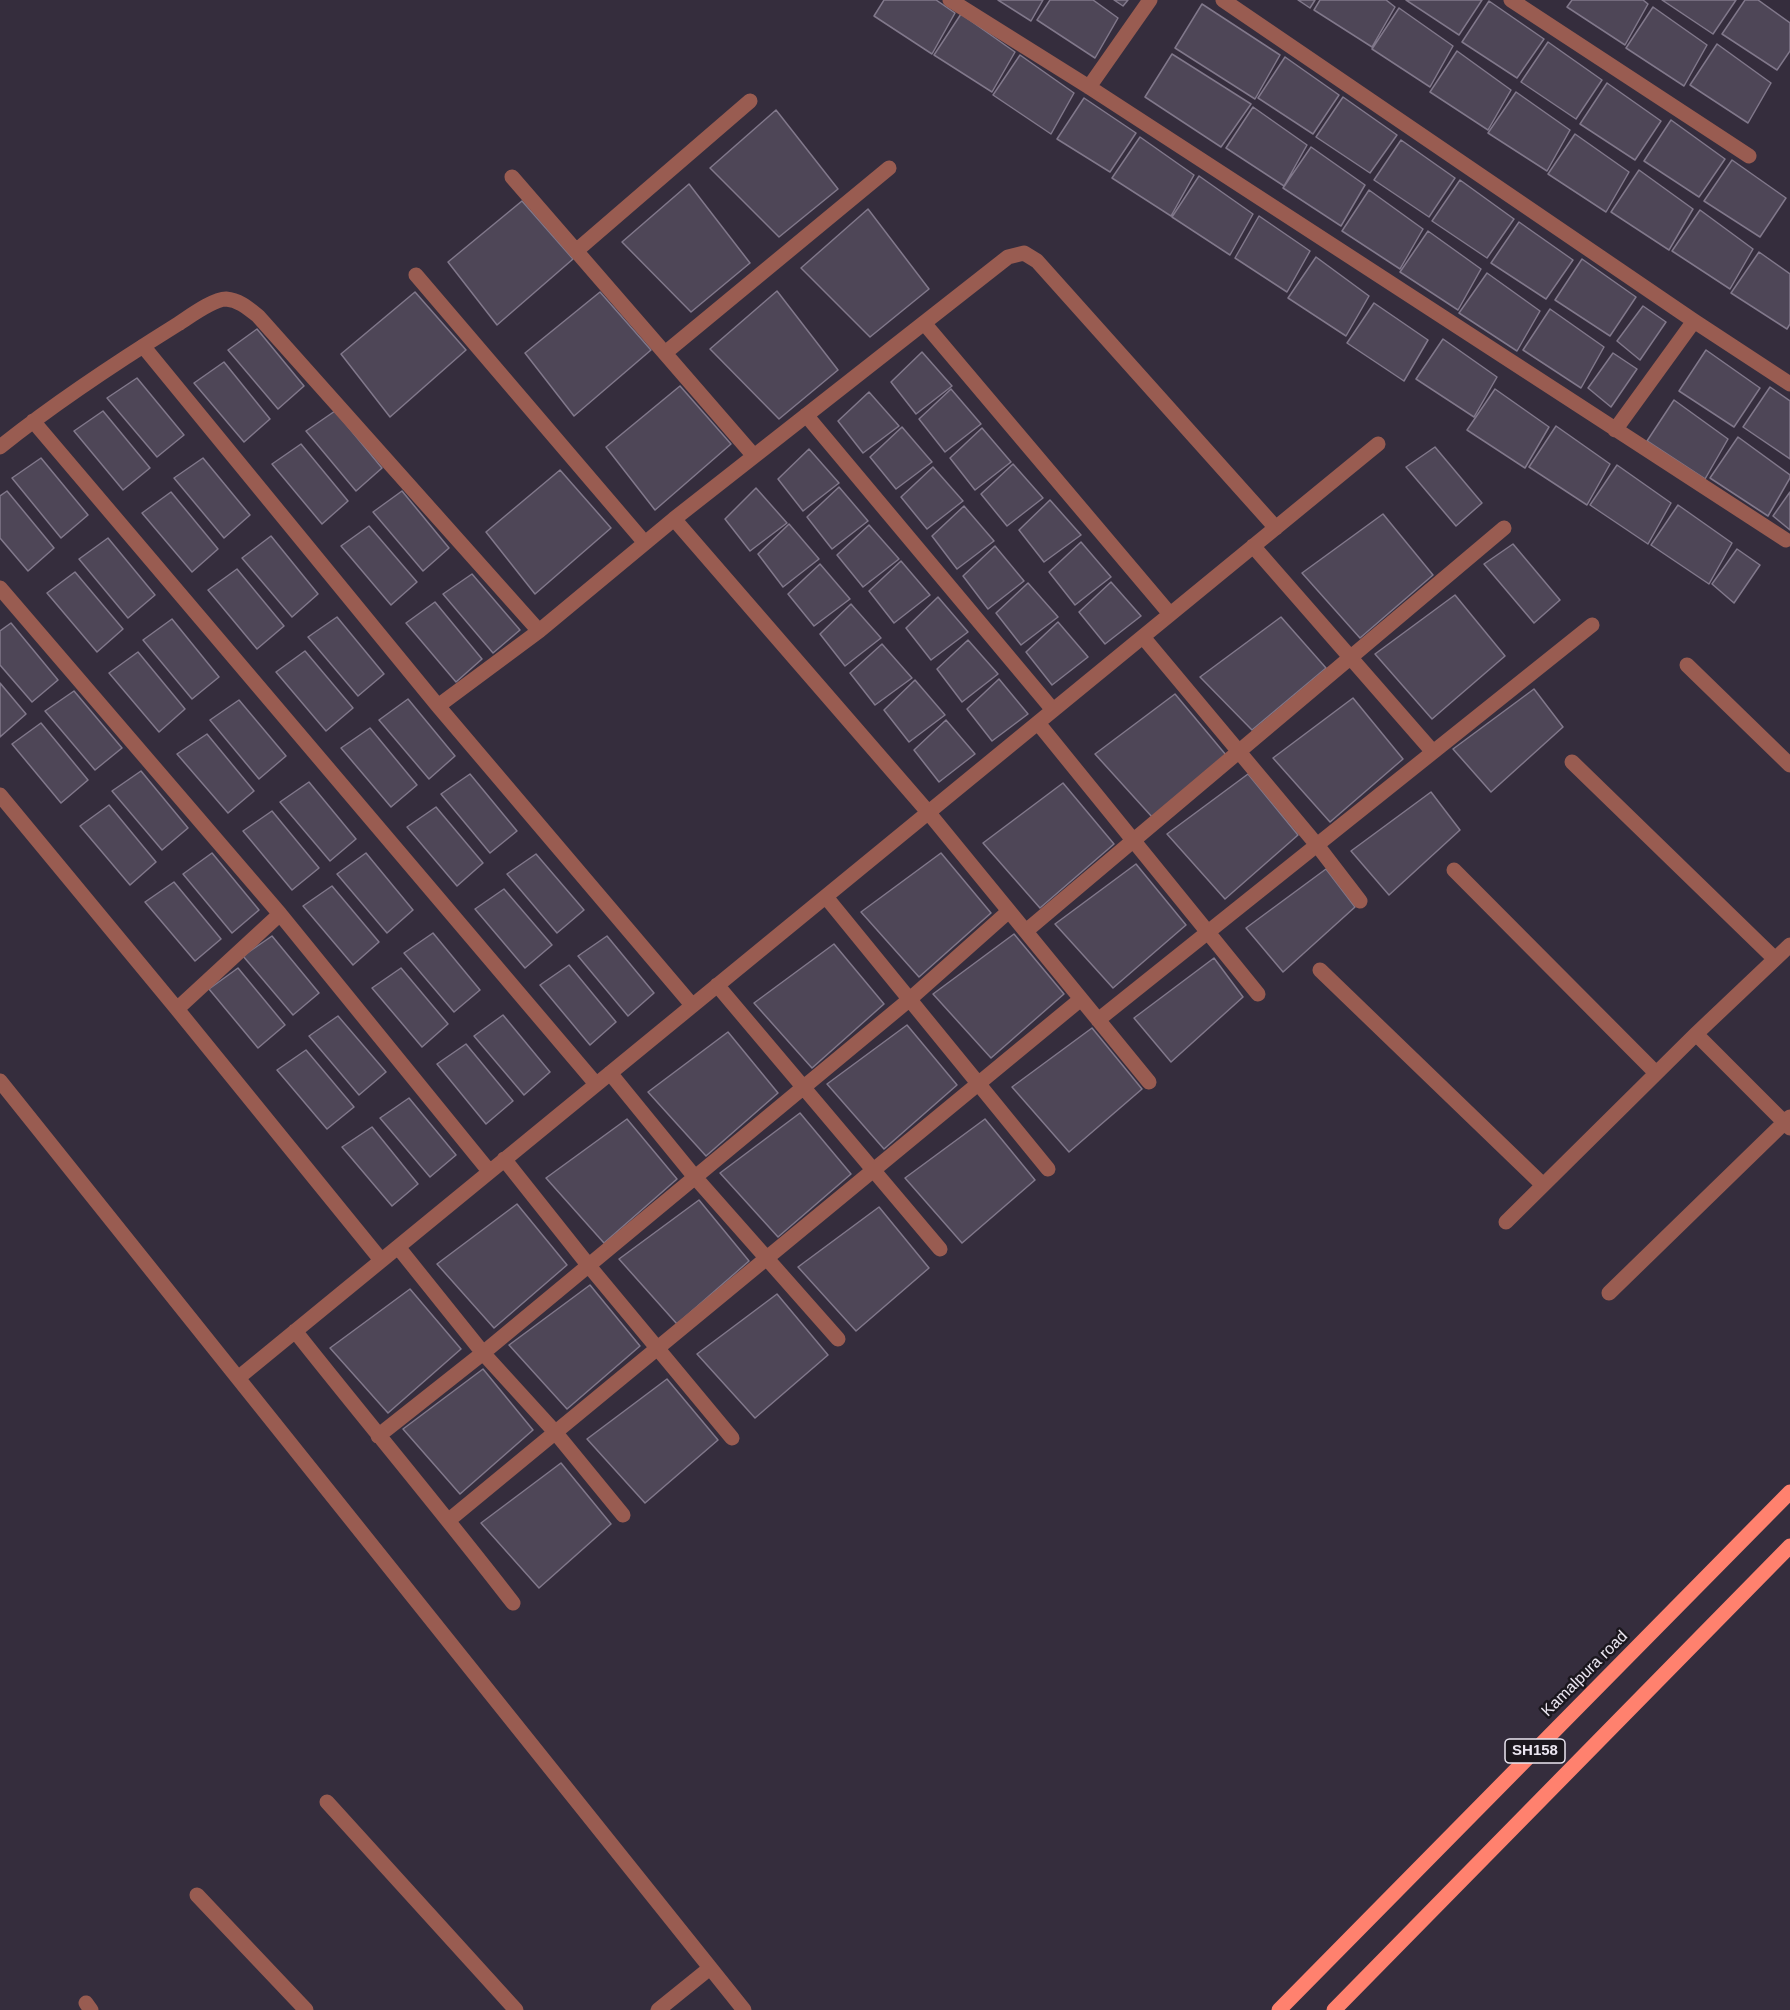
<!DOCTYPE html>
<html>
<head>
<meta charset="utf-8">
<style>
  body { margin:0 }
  canvas { display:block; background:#352d3d }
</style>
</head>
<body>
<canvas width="1790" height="2010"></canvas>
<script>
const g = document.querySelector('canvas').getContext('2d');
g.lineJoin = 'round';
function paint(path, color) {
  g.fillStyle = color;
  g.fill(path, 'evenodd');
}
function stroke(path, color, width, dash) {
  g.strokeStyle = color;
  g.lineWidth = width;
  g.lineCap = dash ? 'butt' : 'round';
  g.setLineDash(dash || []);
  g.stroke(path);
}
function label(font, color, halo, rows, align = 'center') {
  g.font = font + ' Arial,sans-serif';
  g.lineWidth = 5;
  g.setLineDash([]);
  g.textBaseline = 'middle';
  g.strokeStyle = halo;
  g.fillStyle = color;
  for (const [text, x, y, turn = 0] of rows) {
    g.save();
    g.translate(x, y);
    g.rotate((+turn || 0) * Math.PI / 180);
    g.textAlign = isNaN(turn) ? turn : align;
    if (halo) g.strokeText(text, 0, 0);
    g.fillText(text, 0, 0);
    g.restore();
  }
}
const building = new Path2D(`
  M884,0H936L955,13L932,54L874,16Z
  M998,0H1043L1031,21Z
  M1050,0H1093L1118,18L1095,58L1037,20Z
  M1114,0H1128L1123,6Z
  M1298,0H1315L1310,8Z
  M1320,0H1386L1395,7L1372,47L1314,10Z
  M1406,0H1482L1459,35Z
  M1572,0H1643L1648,4L1625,45L1567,7Z
  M1662,0H1736L1713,34Z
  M1745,0H1758L1790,23V51L1777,70L1722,34Z
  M1489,1L1544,39L1517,78L1462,42Z
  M1202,4L1280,55L1255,99L1175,48Z
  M1653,7L1707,45L1684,86L1626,48Z
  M1399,8L1453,46L1430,87L1372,49Z
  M961,14L1015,52L992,92L934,55Z
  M1548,42L1602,80L1576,119L1521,82Z
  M1717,44L1771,83L1748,123L1690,85Z
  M1457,51L1511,90L1488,130L1430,92Z
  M1172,54L1251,104L1221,147L1145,97Z
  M1020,55L1074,93L1051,134L993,95Z
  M1285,57L1339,95L1313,134L1258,98Z
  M1607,83L1661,121L1635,160L1580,124Z
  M1516,92L1570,130L1547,171L1488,133Z
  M1343,97L1397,135L1370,173L1316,137Z
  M1084,98L1136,133L1110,172L1057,139Z
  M1253,107L1307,145L1284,186L1226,148Z
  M776,110L838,189L779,237L710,168Z
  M1671,120L1725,159L1699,197L1644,161Z
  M1575,134L1629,172L1606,212L1548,174Z
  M1140,137L1194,175L1171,216L1112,178Z
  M1401,140L1455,178L1429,217L1374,180Z
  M1311,147L1365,185L1341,226L1283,188Z
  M1732,160L1786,198L1760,237L1704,201Z
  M1639,170L1693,209L1669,250L1611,212Z
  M1199,176L1253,214L1230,255L1172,217Z
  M1460,180L1514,219L1487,258L1432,221Z
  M689,184L750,263L691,312L622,242Z
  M1369,190L1423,229L1400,269L1342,231Z
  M522,201L573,259L497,325L448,262Z
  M868,209L929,289L870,337L801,268Z
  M1700,210L1753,249L1730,289L1672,251Z
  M1259,216L1310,251L1287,292L1235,258Z
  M1519,222L1573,260L1546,299L1491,263Z
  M1428,231L1481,269L1458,310L1400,272Z
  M1759,252L1790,274V324L1787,329L1731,293Z
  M1316,257L1369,296L1346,336L1288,298Z
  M1582,259L1636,297L1610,336L1555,300Z
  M1487,273L1540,311L1517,351L1459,313Z
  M777,291L838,370L779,419L710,349Z
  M415,292L466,350L390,417L341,354Z
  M600,292L651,350L574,416L525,353Z
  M1374,303L1428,340L1404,381L1347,343Z
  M1643,306L1666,322L1640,360L1617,341Z
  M1550,309L1604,347L1581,388L1523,350Z
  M257,329L304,386L278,409L228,350Z
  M1443,339L1497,377L1474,417L1416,379Z
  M1706,350L1760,388L1734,427L1679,391Z
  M922,352L952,386L916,414L891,382Z
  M1613,353L1637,369L1611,407L1588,388Z
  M224,362L270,419L244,442L194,383Z
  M137,378L184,435L157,457L107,398Z
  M680,386L731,444L655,510L606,447Z
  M1770,387L1790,401V459L1743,427Z
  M951,389L981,424L945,452L919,419Z
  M1495,389L1549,427L1525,468L1467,430Z
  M869,392L899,426L863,453L838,421Z
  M1674,400L1728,439L1705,479L1647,441Z
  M103,411L150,468L123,490L74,431Z
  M335,411L382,468L356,491L306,431Z
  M1556,426L1610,464L1587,505L1529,467Z
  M902,427L932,462L896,489L870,457Z
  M982,428L1011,462L975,490L950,458Z
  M1738,437L1790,475V478L1768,516L1710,478Z
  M301,444L348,501L322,524L272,464Z
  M1435,447L1482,503L1456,526L1406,467Z
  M809,449L839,483L803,511L778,479Z
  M41,458L88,515L61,538L12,478Z
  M203,458L250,515L224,538L174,478Z
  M1013,464L1043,498L1007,526L981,494Z
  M1617,465L1671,503L1648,544L1590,505Z
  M933,467L963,501L927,529L901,497Z
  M560,470L611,528L535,594L486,532Z
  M839,487L868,521L832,549L807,517Z
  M756,488L787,523L750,551L725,519Z
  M7,491L54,548L28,571L0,538V496Z
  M402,491L449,548L423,571L373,512Z
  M171,492L218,549L192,572L142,513Z
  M1790,492V530L1773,516Z
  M1050,500L1081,535L1044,562L1019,530Z
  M1678,505L1732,543L1709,584L1651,545Z
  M964,506L994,541L957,569L932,536Z
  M1383,514L1433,575L1360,638L1302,573Z
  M789,524L819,559L783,587L758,554Z
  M869,525L899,559L863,587L837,555Z
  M369,526L417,582L391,605L341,546Z
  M271,536L318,594L292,617L242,558Z
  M108,538L155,595L128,618L79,559Z
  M1081,542L1111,577L1075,605L1049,572Z
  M1513,544L1560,600L1534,623L1484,564Z
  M995,546L1024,581L988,609L963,576Z
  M1737,549L1760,565L1734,603L1712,584Z
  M901,561L930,595L894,623L869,591Z
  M820,564L850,599L814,626L788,594Z
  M237,569L284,626L257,649L208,590Z
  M75,572L123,629L97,652L47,593Z
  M472,574L520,630L493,653L443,594Z
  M1111,582L1141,616L1105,644L1079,612Z
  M1028,583L1058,617L1021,645L996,613Z
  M1455,595L1505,656L1432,719L1375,654Z
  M938,597L968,632L931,660L906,628Z
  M435,602L482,659L456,682L406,623Z
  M851,604L881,638L845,666L820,634Z
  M337,617L384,674L358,696L308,637Z
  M1281,617L1326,668L1252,730L1200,677Z
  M172,619L219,677L192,699L143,640Z
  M1058,622L1088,657L1052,685L1026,652Z
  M11,623L58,680L32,702L0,665V631Z
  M968,640L998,674L962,702L937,669Z
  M882,644L912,678L875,705L850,673Z
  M305,651L353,708L326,731L276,672Z
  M138,652L185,709L159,732L109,673Z
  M999,679L1028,714L992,741L967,709Z
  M915,680L945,715L909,742L884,710Z
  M0,683L26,714L0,737Z
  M1534,689L1563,727L1491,792L1453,749Z
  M74,691L122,748L95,770L45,711Z
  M1175,694L1226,755L1153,818L1095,754Z
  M1353,698L1403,759L1330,822L1273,758Z
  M408,699L455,756L429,779L379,720Z
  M239,700L286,756L259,779L210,720Z
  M946,720L975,754L939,782L914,750Z
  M41,723L88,780L61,803L12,744Z
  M370,728L417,785L391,807L341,748Z
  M207,734L254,791L228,813L177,754Z
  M141,771L188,828L162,850L112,791Z
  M470,774L517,831L490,853L441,794Z
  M1248,774L1298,835L1225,899L1167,834Z
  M309,782L356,839L330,861L280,802Z
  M1063,783L1114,844L1040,908L983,843Z
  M1431,792L1460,830L1389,895L1351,851Z
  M109,805L156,862L130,885L80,826Z
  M436,807L483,863L457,886L407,827Z
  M272,811L319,868L292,890L243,831Z
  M212,853L259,910L232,933L183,874Z
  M366,853L413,910L387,933L337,874Z
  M941,853L991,913L919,977L861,912Z
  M536,854L584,910L557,933L507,874Z
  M1136,864L1186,925L1113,988L1055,924Z
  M1326,869L1355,907L1283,972L1246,928Z
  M174,882L221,939L195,961L145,902Z
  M332,886L379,942L353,965L303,906Z
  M504,889L552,945L525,968L475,909Z
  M433,933L480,990L454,1012L404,953Z
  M1014,934L1064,994L991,1058L933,994Z
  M272,936L319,993L293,1015L243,956Z
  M607,936L654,993L628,1016L578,956Z
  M834,944L884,1004L812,1068L754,1003Z
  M1214,958L1243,997L1171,1062L1134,1018Z
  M569,965L616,1022L590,1045L540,985Z
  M238,968L285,1025L258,1048L209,989Z
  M401,968L448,1024L422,1047L372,988Z
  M503,1015L550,1072L524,1095L474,1036Z
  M338,1016L386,1072L359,1095L309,1036Z
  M907,1025L957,1085L884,1149L827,1084Z
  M1092,1028L1142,1089L1069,1152L1012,1087Z
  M728,1032L778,1093L706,1156L648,1092Z
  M466,1044L513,1101L486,1124L437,1064Z
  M306,1050L354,1107L327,1129L277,1070Z
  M409,1098L456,1155L430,1177L380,1118Z
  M800,1113L851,1174L778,1237L720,1173Z
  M627,1119L677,1179L604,1243L546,1178Z
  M985,1119L1035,1180L962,1243L905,1178Z
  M372,1127L418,1184L392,1206L342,1147Z
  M699,1200L749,1261L677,1324L619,1259Z
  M517,1204L567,1265L494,1328L437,1264Z
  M879,1207L929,1268L856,1331L798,1267Z
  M590,1285L640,1346L567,1409L509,1345Z
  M410,1289L461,1349L388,1413L330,1348Z
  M777,1294L828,1355L755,1418L697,1354Z
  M483,1369L533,1430L460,1494L403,1429Z
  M667,1379L718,1440L645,1503L587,1439Z
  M561,1463L611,1524L539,1588L481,1523Z`);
const minor = new Path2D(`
  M950,0L1089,87L1786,540
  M1223,0L1694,321L1790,384
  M1511,0L1749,156
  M1089,87L1150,0
  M512,177L754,456
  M576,251L750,101
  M416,275L645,543
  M924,323L1170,614
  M143,346L438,706L692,1005
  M665,353L889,168
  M806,415L1053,710
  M33,421L596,1084
  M1615,430L1694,321
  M0,447C56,402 117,362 178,324C189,317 213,299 226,299C239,300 248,308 258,316L539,631
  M674,519L928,812L1149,1082
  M1253,546L1433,752
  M0,588L280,914L489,1171
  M1143,637L1317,845L1360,901
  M1687,665L1790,765
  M438,706L539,631L674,519L1008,257L1024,253L1037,261L1276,528
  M1038,723L1258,994
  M1572,762L1775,959
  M0,795L177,1009L381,1260
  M1454,870L1656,1073
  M826,897L1048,1169
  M1026,931L1504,528
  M1320,970L1543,1185
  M717,985L940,1249
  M177,1009L280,914
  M1098,1020L1592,625
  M1696,1034L1790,1128
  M610,1073L694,1176L838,1339
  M0,1081L744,2010
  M504,1159L589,1266L732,1438
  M1506,1222L1696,1034L1790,945
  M398,1247L483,1353L555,1432L623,1515
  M1609,1293L1790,1117
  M295,1331C367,1422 442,1511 513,1603
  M238,1378L1378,444
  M378,1436L483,1353L910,999L1009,911
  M449,1520L1081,999
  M327,1802L516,2010
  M197,1895L306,2010
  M86,2003L91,2010
  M658,2010L710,1968`);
const major = new Path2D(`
  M1279,2010L1790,1492
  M1334,2010L1790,1546`);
const shields = [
  [1535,1751,60]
];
const shieldNames = [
  ["SH158",1535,1751]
];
const streetNames = [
  ["Kamalpura road",1585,1674,-45]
];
paint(building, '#4e4657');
stroke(building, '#81788b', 1.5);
stroke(minor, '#995c51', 15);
stroke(major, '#ff816e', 15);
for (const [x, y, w] of shields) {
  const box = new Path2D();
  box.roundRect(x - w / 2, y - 12, w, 24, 4.5);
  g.fillStyle = '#1b171e';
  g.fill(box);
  stroke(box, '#ebe6f1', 1.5);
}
label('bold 15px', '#ebe6f1', null, shieldNames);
label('16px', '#ebe6f1', '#1b171e', streetNames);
</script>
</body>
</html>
